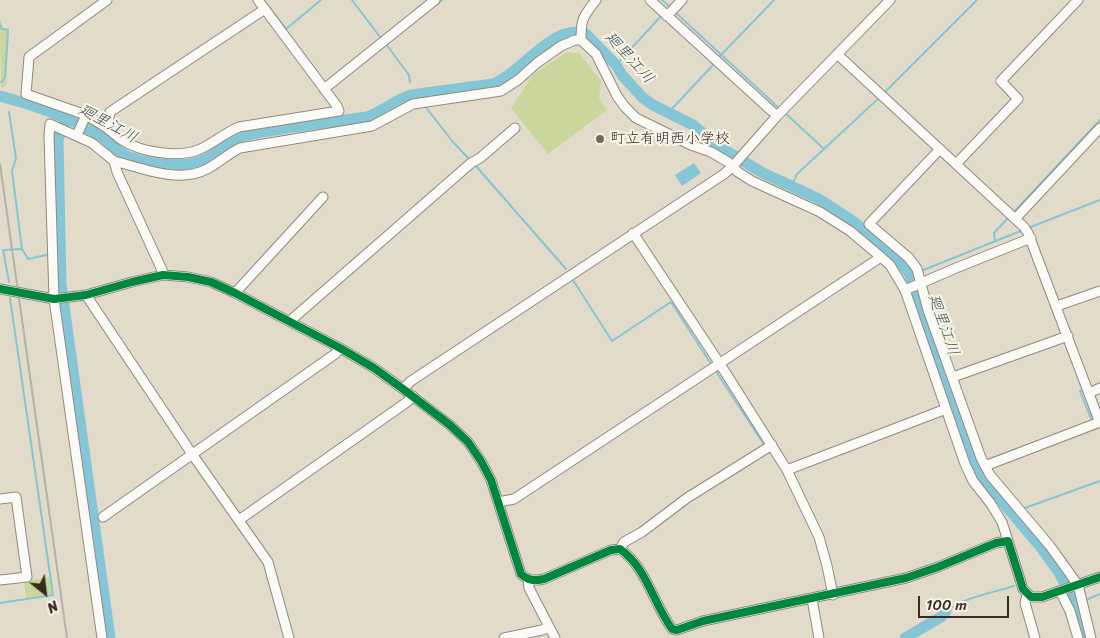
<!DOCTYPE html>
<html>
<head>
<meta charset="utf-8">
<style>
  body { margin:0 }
  #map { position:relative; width:1100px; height:638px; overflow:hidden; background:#e3dbc9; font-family:Sriracha,sans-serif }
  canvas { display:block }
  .north { position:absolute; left:20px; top:568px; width:50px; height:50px; -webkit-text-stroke:4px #f7f3e8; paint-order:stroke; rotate:151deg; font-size:14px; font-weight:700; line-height:20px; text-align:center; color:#3b2a1e }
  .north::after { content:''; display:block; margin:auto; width:18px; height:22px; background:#3b2a1e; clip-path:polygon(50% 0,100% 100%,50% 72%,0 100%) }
  .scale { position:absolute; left:918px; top:596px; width:91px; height:22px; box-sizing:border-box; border:2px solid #3b2a1e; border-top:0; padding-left:6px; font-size:15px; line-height:18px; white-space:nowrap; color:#3b2a1e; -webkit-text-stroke:4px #f7f3e8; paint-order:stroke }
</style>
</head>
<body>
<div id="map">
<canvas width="1100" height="638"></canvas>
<div class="north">N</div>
<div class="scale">100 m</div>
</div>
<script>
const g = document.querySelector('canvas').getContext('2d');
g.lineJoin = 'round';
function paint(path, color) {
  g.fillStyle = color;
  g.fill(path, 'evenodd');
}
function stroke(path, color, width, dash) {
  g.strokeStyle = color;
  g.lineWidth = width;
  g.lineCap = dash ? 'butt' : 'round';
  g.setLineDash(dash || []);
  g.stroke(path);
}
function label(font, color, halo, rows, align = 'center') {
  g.font = font + ' Sriracha,"Klee One",sans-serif';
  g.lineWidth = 4.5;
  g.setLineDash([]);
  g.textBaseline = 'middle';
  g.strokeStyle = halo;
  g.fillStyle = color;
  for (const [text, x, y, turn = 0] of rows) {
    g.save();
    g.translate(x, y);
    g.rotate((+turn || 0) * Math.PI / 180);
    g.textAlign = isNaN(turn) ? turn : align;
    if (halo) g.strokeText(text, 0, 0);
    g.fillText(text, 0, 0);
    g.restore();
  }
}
const green = new Path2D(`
  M0,20L3,28H9L6,86L1,88Z
  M567,52L579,53L601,81L599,98L607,110L548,154L511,108L533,75Z
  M49,577L52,594L26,598L24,581Z`);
const water = new Path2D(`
  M694,163L701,173L682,186L675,175Z`);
const stream = new Path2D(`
  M352,0L380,37
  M662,0L670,7L671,5
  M264,5L266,3L286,29L321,0
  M436,5L442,0
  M675,12L780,109
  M0,24L2,29L8,30L5,78L1,82
  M386,44L409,75L410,82
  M718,58L774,0
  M616,65L663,14
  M411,91V95
  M422,93L423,100
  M883,94L977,0
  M424,105L453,142L470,160
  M9,112L16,158L12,171L22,249L28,259L50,254
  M784,112L824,149
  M668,113L714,64
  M100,117L106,110
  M92,131L93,126
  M475,165L566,269
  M791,186L797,174L880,97
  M1013,213L1100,120
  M1028,228L1100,200
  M995,241L994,233L1010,216
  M54,254L60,253
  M921,271L1023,230
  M573,280L612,341L671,302L711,364
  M9,282L3,250L22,249
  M715,370L763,443
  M954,372L976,364
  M1084,390L1080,391L1092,421H1090
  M987,460L1041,440
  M975,465L979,463
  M1022,509L1100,481
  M1086,600L1100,594
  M0,603L53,595L10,298
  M946,611C965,597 992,593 1014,586`);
const river = new Path2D(`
  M0,96C34,105 69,117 99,135C110,141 117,153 129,157C151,164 187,170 208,158C222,149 229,139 247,135C286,127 327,123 367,117C383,111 395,100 411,95L493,84C521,74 555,21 586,34L616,65L622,75L643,98L653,105L693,125L723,149L763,173L819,199L850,219L867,232L905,268L910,275L975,465L985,481L1043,550L1058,571L1076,603L1084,638
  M66,120L58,139L61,284L110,638
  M905,638L941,617L946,611`);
const minor = new Path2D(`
  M107,0L29,57L26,94L86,115L107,128L110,112L265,9
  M667,16L682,0
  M581,40C581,18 583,17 596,0
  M837,54L1024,227L1028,233L1100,423
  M324,89L435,0
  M777,116L890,0
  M107,128C112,132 117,137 122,140C140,152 178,158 198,150C213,144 224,133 239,127L339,111L337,106L258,0
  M77,135L86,115
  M940,149L869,224L909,258L917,269L928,310L981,458L990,475L1050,546L1078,585L1091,638
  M114,161C142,168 179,184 207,169C218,163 228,154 240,148L372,126L413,104L501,91L518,80L537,63L561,46L575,40H581L596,54L617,96L625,107L636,118L691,145L711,152L728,162L738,172L752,181L820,212L850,231L881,257L890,265L905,290L965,464L973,481L991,504L1002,522L1008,541
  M956,164L1018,99L1001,81L1078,0
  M1015,219L1100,128
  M633,233L720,364L787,470L819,537L827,566L833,595
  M0,289L54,299L86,295L132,282L163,275L188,277L211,282L235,293L340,348L374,368L403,389L450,425L468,442L481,461L491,480L521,574C529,581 534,581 544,579L611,550L620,549C647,568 653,603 672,629L677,630L703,621L906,578L938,567L996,543L1008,541L1023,589L1031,597H1042L1100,577
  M905,290L956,268L1031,238
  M235,293L323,197
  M86,295L192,454L268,562L289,638
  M1057,306L1100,291
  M290,321L471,163L480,158L515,128
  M953,377L1068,336
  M403,389L411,381L724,174L732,167L777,116L650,0
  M1089,393L1100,388
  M985,466L1100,422
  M787,470L946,409
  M0,499L16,497L27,577L0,580
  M498,502L514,499L881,257
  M103,517L335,354L340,348
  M239,520L407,402L413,396
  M620,549L624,542L642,532L687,498L772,445
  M528,580L529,588L555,638
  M1060,591L1070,611L1078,638
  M1027,595L1025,603L1035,638
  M812,599L819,638
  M102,638L54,299L49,136L50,124L92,143L114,161L117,172L162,270L163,275
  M504,638L542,630L549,627`);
const rail = new Path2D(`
  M0,164L67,638`);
const cycleway = new Path2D(`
  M0,289L54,299L86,295L132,282L163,275L188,277L211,282L235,293L340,348L374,368L403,389L450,425L468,442L481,461L491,480L521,574C529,581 534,581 544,579L611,550L620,549C647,568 653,603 672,629L677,630L703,621L906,578L938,567L996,543L1008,541L1023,589L1031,597H1042L1100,577`);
const markers = [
  [600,139,5,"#76685a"]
];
const poiNames = [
  ["町立有明西小学校",610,139]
];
const waterNames = [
  ["廻里江川",629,58,48],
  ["廻里江川",108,124,29],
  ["廻里江川",943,325,71]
];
paint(green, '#cad69c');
paint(water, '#85c6d6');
stroke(stream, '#85c6d6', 2);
stroke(river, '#85c6d6', 11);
stroke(minor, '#90897e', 11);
stroke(minor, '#fbfaf7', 9);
stroke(rail, '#b5b2ae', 2);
stroke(cycleway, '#00873e', 8);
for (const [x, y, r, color] of markers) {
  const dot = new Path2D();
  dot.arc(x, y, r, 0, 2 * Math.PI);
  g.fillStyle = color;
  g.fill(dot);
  stroke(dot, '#f7f3e8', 2);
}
label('15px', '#3b2a1e', '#f7f3e8', poiNames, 'left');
label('italic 16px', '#455657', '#f7f3e8', waterNames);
</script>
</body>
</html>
